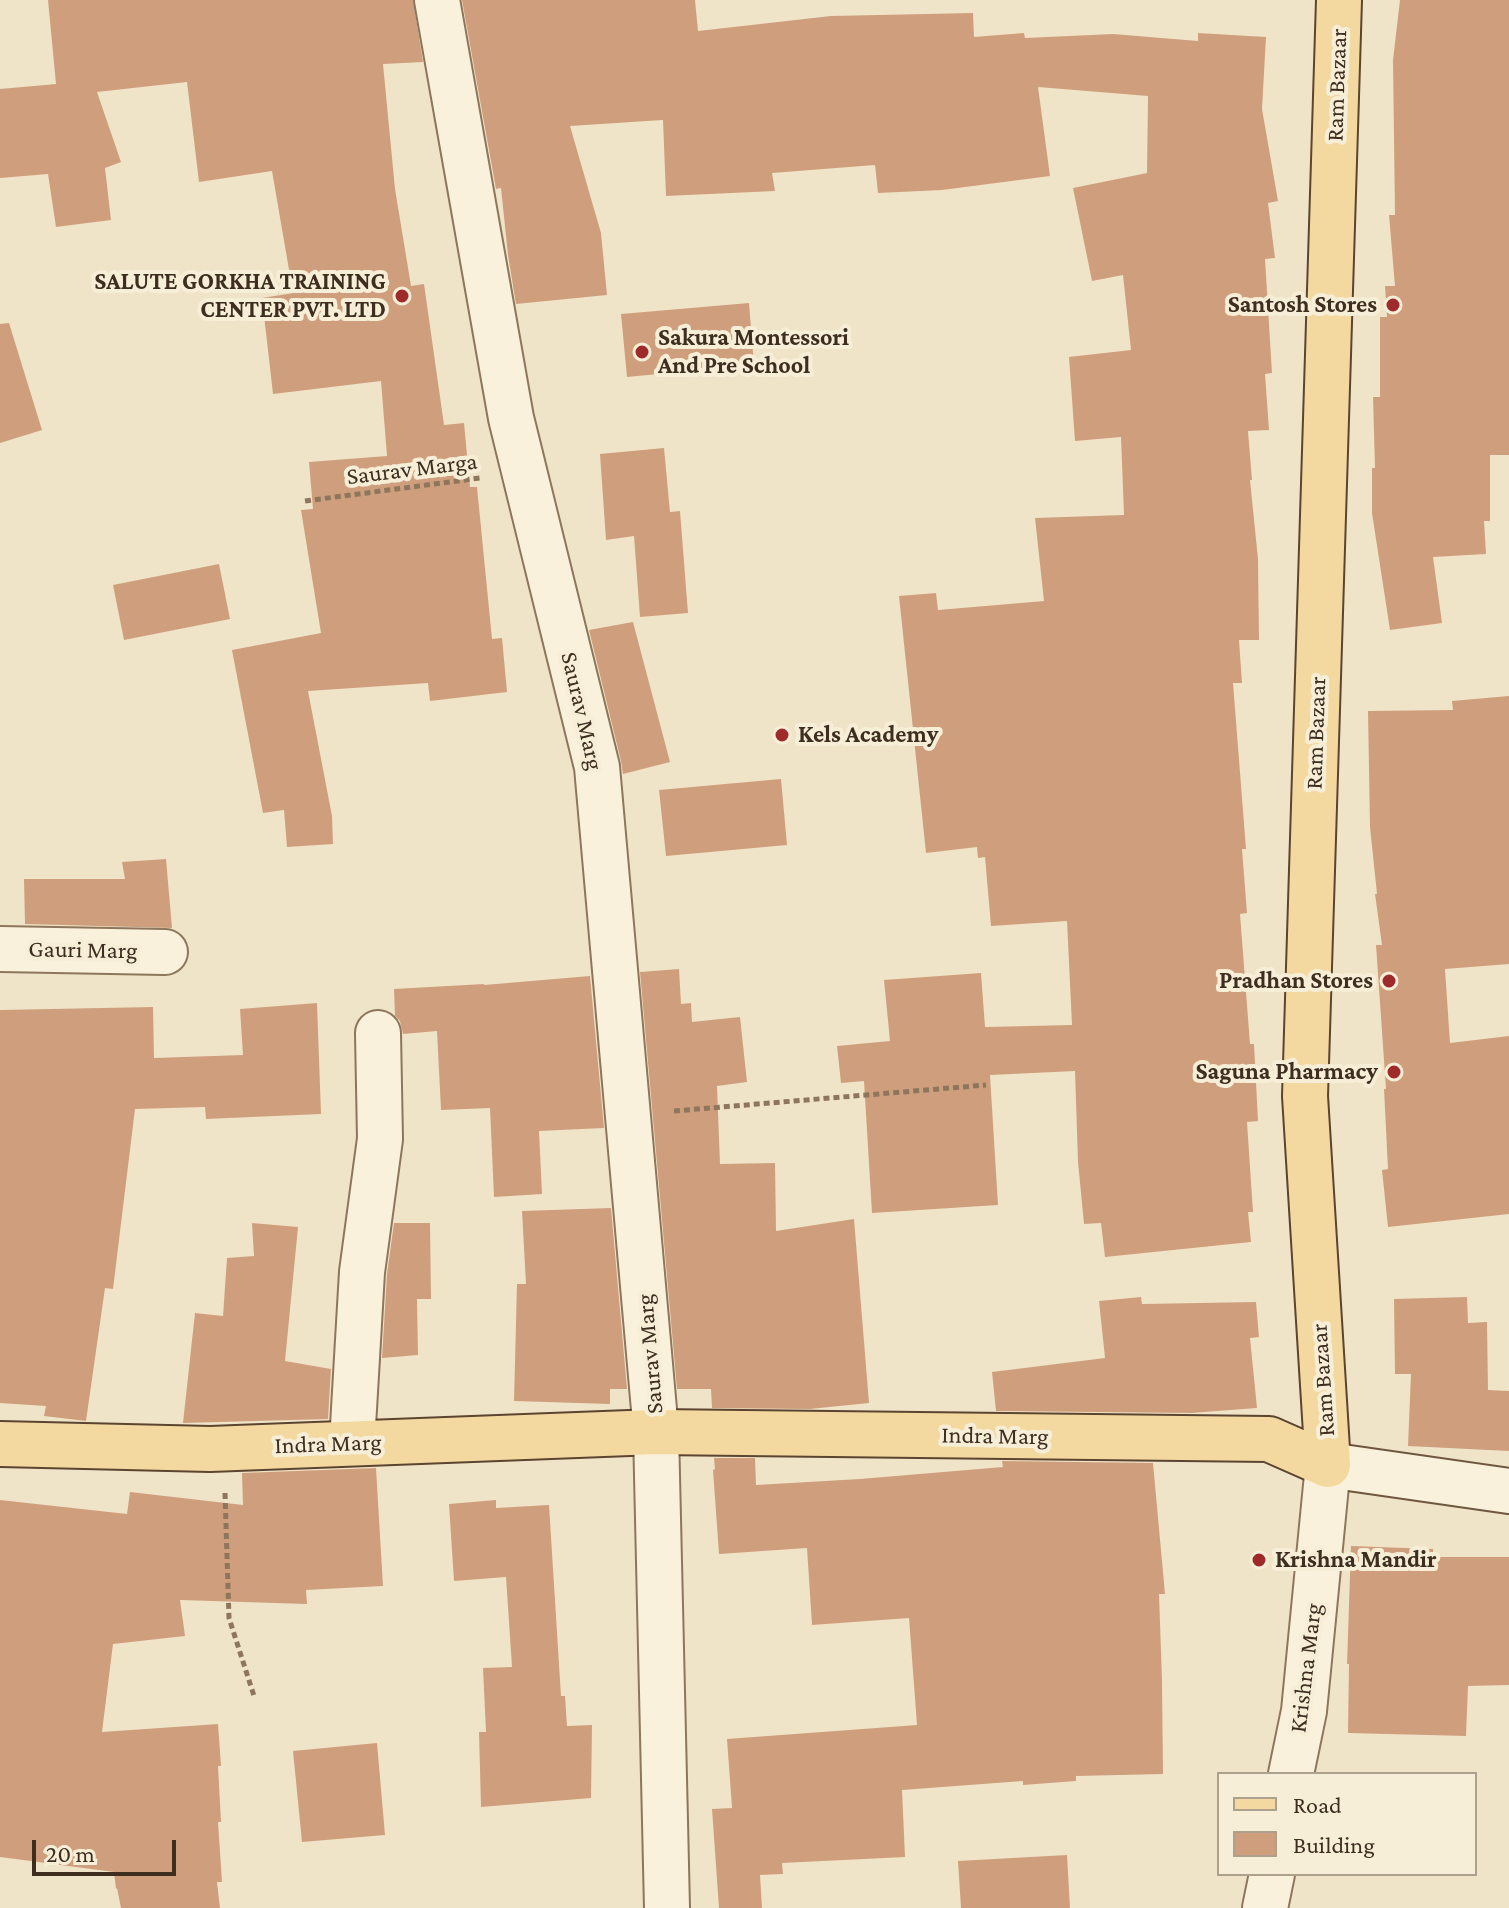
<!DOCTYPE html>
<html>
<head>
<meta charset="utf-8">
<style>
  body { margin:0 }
  #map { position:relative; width:1509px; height:1908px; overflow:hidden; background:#f0e4c8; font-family:"Crimson Pro",serif }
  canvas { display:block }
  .legend { position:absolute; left:1217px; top:1772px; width:260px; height:104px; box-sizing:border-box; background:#f7eed8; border:2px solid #ada18e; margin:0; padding:10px 14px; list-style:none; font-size:24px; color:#3d2e20 }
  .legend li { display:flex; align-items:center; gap:16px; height:40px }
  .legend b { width:40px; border:2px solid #ada18e }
  .scale { position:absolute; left:32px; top:1840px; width:144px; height:36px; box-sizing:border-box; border:4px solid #3d2e20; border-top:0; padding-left:10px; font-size:24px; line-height:28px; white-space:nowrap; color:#3d2e20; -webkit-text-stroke:6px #f7eed8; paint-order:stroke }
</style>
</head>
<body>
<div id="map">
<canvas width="1509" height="1908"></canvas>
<ul class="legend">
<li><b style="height:10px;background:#f3d9a0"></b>Road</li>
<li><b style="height:22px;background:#cf9f7d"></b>Building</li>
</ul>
<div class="scale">20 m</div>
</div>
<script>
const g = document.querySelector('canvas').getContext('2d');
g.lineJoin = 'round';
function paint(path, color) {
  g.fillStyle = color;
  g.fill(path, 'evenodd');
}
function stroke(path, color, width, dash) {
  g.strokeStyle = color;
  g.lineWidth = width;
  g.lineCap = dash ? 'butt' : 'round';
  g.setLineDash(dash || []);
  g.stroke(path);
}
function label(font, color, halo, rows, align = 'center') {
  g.font = font + ' "Crimson Pro",serif';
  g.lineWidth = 8;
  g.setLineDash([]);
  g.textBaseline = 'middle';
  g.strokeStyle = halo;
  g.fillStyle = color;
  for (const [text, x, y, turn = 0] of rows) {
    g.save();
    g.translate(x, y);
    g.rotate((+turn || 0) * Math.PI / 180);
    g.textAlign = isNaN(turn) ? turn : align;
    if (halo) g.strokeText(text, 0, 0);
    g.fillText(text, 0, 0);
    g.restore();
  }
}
const building = new Path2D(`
  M48,0H413L423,62L383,64L395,189L411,286L424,284L444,425L464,423L470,487H477L492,639L502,638L507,692L430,701L428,683L308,691L332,816L333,844L287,847L284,810L263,813L232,650L321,633L301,510L313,509L309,462L387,456L381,381L273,394L262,298L293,293L272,171L199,182L187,82L97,92L121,162L105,168L111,220L56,227L48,174L0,178V89L56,84Z
  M462,0H695L698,31L831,16L973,13L974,37L1024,33L1025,38L1113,34L1198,41V33L1266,37L1262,109L1278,201L1268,203L1275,258L1265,259L1272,373L1265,374L1269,430L1248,431L1252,480H1250L1258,559L1259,640H1239L1242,683H1233L1246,849H1242L1247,913L1240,914L1250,1044H1254L1258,1121L1247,1122L1253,1212H1248L1251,1242L1105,1257L1101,1223L1084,1224L1078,1162L1075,1071L990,1075L998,1205L872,1213L864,1081L841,1083L837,1046L890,1041L884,980L981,973L985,1027L1072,1025L1067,921L991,926L985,857L978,858L977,847L926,853L899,596L936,593L938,610L1044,601L1035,518L1124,515L1121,437L1075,441L1069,357L1131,350L1123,275L1092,281L1073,188L1147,173L1148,96L1038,87L1050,176L942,190L878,193L875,165L772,173L775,191L666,196L663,120L570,126L601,233L607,295L516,304L508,255L501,188L496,189Z
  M1400,0H1509V455H1490V521H1484L1486,554L1433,557L1442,623L1390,630L1372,513V468H1375L1373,397H1380V317H1387L1385,286H1395L1389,215H1395L1393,60Z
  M749,303L754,365L627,377L621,314Z
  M9,323L42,430L0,443V324Z
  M664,448L670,512L680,511L688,613L640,617L634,536L606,540L600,454Z
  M219,564L230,619L124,640L113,585Z
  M633,622L670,762L623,774L621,761L589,630Z
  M1509,696V964L1445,969L1450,1043L1509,1036V1214L1388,1227L1382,1170L1388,1169L1384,1089H1386L1376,945H1382L1375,894H1377L1370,827L1368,711L1453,710L1452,701Z
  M781,779L787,845L666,856L659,790Z
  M166,859L172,928L25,924L24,879H125L122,862Z
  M679,969L681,1004L691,1003L692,1022L740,1017L747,1082L717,1086L720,1164L775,1163L776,1231L854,1219L869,1403L810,1409L712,1408L711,1389H677L640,972Z
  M590,976L604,1128L539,1131L542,1194L494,1197L490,1108L441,1110L437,1031L403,1034L400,1021L395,1016L394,989L484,984V985Z
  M317,1003L321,1114L206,1119L205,1107L135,1109L113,1289L105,1288L86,1421L44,1416L46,1406L0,1403V1010L153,1007L154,1058L243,1055L240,1009Z
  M611,1208L627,1389H610V1404L514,1401L517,1284H526L522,1211Z
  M252,1223L298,1227L285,1361L331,1369L328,1419L183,1423L195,1313L223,1316L227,1258L254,1256Z
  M394,1223H430L431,1299H417L418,1355L382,1358L387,1274Z
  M1141,1297L1142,1304L1256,1302L1259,1337L1250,1338L1257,1408L1191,1413L996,1411L992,1372L1105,1358L1099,1301Z
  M1467,1297L1468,1323L1487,1322L1488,1390L1509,1391V1451L1408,1446L1411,1374H1395L1394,1299Z
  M714,1458H755L756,1485L860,1479L1003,1467L1002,1461L1153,1463L1165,1594H1159L1162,1680L1163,1774L1076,1776V1781L1023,1785V1781L902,1790L905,1857L782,1863L783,1874L760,1875L762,1908H719L712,1809L732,1808L727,1739L917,1725L909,1618L812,1625L807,1548L719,1554L713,1470L715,1469Z
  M376,1468L383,1586L306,1590L307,1604L180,1600L185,1636L113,1644L102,1732L218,1724L221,1766H218L221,1822H218L222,1882H217L220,1908H121L117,1888L116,1889L114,1872L0,1857V1500L127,1514L130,1492L243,1505L242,1473Z
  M496,1500V1508L549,1505L561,1696H565L567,1726L592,1725L591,1798L481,1807L479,1732H486L483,1668L512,1667L506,1577L454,1581L449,1504Z
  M1351,1546L1433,1549V1557H1509V1685L1468,1686L1466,1736L1348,1733L1349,1664H1347Z
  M377,1743L385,1835L302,1842L293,1751Z
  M1067,1855L1070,1908H961L958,1861Z`);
const path = new Path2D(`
  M305,501L480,478
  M674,1111L986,1085
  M225,1493L229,1618L254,1696`);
const minor = new Path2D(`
  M437,0L511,418L597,767L656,1432L667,1908
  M0,949L165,952
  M352,1443L362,1272L380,1139L378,1033
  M1291,1774L1304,1711L1328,1465
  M1265,1908L1272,1874`);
const secondary = new Path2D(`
  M1328,1465L1509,1491`);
const primary = new Path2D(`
  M0,1444L210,1449L656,1432L1269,1439L1328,1465L1305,1096L1339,0`);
const markers = [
  [402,296,8,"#9e2a2b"],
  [1393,305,8,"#9e2a2b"],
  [642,352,8,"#9e2a2b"],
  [782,735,8,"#9e2a2b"],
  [1389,981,8,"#9e2a2b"],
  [1394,1072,8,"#9e2a2b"],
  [1259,1560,8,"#9e2a2b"]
];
const streetNames = [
  ["Ram Bazaar",1337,85,-88],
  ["Saurav Marga",412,469,-7],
  ["Saurav Marg",582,711,77],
  ["Ram Bazaar",1316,733,-88],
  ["Gauri Marg",83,950,1],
  ["Saurav Marg",650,1354,-95],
  ["Ram Bazaar",1323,1380,-94],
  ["Indra Marg",995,1436,1],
  ["Indra Marg",328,1444,-2],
  ["Krishna Marg",1306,1668,-83]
];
const poiNames = [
  ["SALUTE GORKHA TRAINING",386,282],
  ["CENTER PVT. LTD",386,310],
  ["Santosh Stores",1377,305],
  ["Sakura Montessori",658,338,"left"],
  ["And Pre School",658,366,"left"],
  ["Kels Academy",798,735,"left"],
  ["Pradhan Stores",1373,981],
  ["Saguna Pharmacy",1378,1072],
  ["Krishna Mandir",1275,1560,"left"]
];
paint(building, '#cf9f7d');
stroke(minor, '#8d765c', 48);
stroke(secondary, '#6f573f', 48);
stroke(primary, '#5b4430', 48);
stroke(path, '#8d765c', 5, [6, 4]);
stroke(minor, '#faf1dc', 44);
stroke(secondary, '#faf1dc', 44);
stroke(primary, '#f3d9a0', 44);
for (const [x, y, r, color] of markers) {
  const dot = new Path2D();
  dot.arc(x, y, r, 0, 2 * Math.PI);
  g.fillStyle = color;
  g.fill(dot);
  stroke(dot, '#f7eed8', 3);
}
label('24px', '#3d2e20', '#f7eed8', streetNames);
label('bold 24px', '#3d2e20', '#f7eed8', poiNames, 'right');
</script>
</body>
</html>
